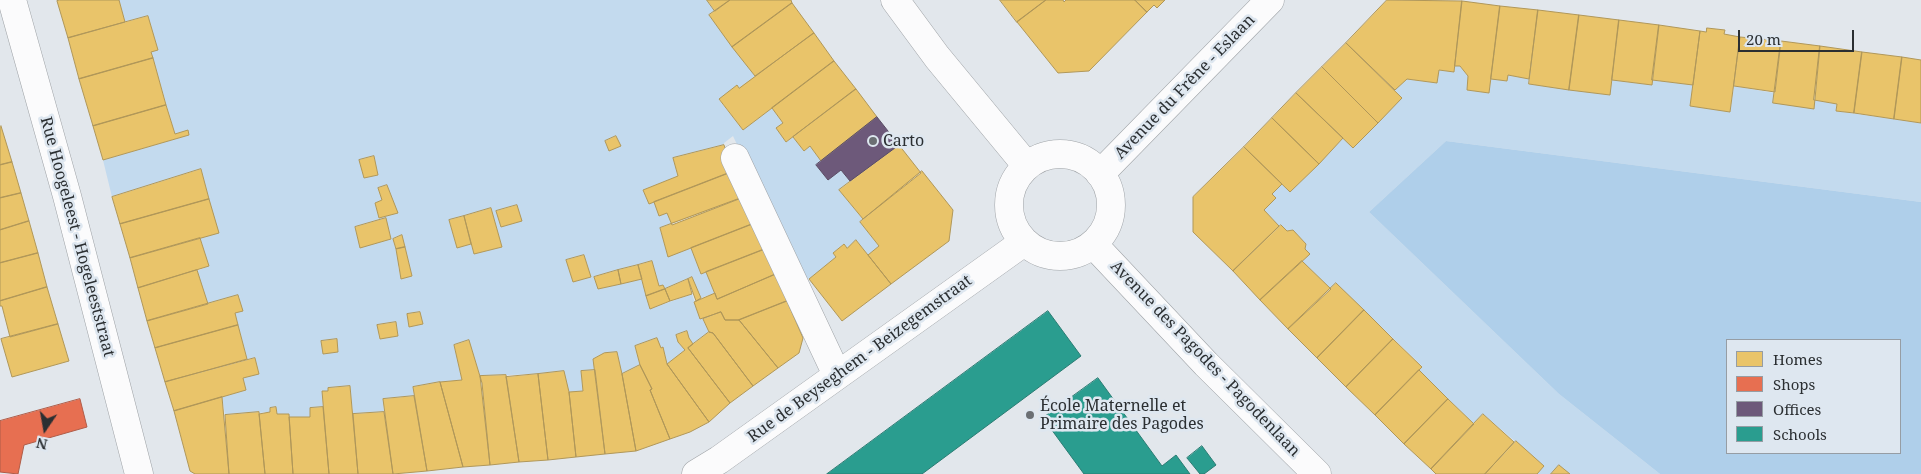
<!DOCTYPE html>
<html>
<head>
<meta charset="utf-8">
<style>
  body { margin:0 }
  #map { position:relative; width:1921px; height:474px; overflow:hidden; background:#e2e7ec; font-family:"Noto Serif",serif }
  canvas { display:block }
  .legend { position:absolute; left:1726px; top:339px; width:175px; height:115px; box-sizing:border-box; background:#dee7f0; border:1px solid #969da4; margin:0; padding:6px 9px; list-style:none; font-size:15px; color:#2b2f32 }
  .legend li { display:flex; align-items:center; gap:10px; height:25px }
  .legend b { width:25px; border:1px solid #969da4 }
  .north { position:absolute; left:20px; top:404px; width:50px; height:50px; -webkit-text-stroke:4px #dee7f0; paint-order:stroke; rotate:192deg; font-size:14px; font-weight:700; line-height:20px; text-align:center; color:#2b2f32 }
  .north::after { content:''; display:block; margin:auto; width:18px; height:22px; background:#2b2f32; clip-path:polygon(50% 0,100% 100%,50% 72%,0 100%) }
  .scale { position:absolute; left:1738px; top:30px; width:116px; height:22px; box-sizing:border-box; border:2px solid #2b2f32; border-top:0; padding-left:6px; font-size:15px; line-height:18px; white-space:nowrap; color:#2b2f32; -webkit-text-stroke:4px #dee7f0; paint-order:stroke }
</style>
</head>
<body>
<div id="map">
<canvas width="1921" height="474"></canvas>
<ul class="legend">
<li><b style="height:14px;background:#e9c46a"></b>Homes</li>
<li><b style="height:14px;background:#e76f51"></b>Shops</li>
<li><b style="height:14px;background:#6d597a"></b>Offices</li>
<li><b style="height:14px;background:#2a9d8f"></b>Schools</li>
</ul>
<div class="north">N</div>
<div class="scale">20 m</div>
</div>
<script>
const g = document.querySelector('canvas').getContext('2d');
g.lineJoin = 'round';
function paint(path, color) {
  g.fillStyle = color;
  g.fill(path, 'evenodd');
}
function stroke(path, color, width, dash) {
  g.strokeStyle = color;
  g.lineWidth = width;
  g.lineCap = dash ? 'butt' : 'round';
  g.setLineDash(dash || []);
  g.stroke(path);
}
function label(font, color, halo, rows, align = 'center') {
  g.font = font + ' "Noto Serif",serif';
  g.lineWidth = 5;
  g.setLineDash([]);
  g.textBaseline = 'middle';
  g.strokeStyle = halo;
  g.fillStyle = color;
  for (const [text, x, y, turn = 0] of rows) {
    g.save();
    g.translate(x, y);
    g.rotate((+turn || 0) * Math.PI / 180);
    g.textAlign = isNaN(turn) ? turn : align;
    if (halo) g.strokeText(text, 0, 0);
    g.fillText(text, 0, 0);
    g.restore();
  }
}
const green = new Path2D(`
  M119,0H707L715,11L709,15L755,76L739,88L737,85L719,100L743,130L772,108L783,123L777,128L786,142L793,137L804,151L810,146L821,161L816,165L828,180L841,170L850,181L839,190L863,219L860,222L879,246L868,255L857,241L847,248L843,244L833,253L836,257L809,279L797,272L733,136L724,143V145L674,158L678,176L643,190L649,203L654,202L667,213L672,225L660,229L668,256L691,248L701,274L706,272L715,293L701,298L692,277L665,289L663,285L659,286L652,261L594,277L598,289L642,279L650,309L692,294L700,318H702L709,332L693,344L689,338L687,331L676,335L678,342L685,350L667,364L663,347L635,346L640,365L622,374L617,353H604L593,359L595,370L581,371L583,391L569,392L538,374L480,376L469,340L454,345L462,380L413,387L414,396L383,399L384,412L353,414L350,386L328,388V391H322L323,407L310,408V417H289L288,414H277L276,407L270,408V412L225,415L222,397L246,390L243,378L259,373L255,358L247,359L235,313L242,311L239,296L208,304L197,271L209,266L200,238L209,199L201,169L112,197L103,160L189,135L188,130L175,134L151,52L158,50L148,16L125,22ZM616,136L620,146L609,150L605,141ZM374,156L378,175L364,178L360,160ZM387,185L397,213L379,218L375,203L382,200L378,188ZM516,205L521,221L501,227L496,211ZM491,209L502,247L474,254L471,244L457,248L449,220ZM385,219L391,239L360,247L355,227ZM402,235L412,276L401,279L398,266L400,265L393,239ZM584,255L591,277L573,282L566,260ZM420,312L423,324L409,327L407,315ZM396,322L398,336L379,339L378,325ZM337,339L338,352L323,354L321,341Z
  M1455,66H1460L1468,76L1467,90L1489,93L1491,79L1507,81L1508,75L1529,79V84L1609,95L1612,80L1651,85L1652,80L1693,85L1690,106L1730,112L1734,86L1837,104L1836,111L1921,123V202L1446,141L1369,212L1559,394L1660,474H1537L1544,466L1483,414L1474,424L1419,370L1422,366L1364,310L1331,289L1302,261L1306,244L1293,230L1287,231L1281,225L1279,226L1264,210L1276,198L1272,194L1282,184L1290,192L1343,138L1402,98L1395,90L1407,79L1436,83L1439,70L1454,72Z`);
const forest = new Path2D(`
  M1446,141L1921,202V474H1660L1559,394L1369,212ZM1727,340H1900V453H1727Z`);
const homes = new Path2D(`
  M60,0H119L125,22L68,38L57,1Z
  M707,0H730L715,11Z
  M730,0H791L792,3L732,47L709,15Z
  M1000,0H1046L1017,22Z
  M1046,0H1063L1064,2L1066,0H1135L1147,12L1089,71L1058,73L1017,22Z
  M1135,0H1165L1157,8L1154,5L1147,12Z
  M1387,0L1462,1L1454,72L1439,70L1437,83L1407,79L1395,90L1346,43Z
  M1462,1L1500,6L1489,93L1467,90L1468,76L1460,66H1455Z
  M792,3L814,33L755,76L732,47Z
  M1500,6L1538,10L1529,79L1508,75L1507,81L1491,79Z
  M1538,10L1579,15L1569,90L1529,84Z
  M1579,15L1619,20L1610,95L1569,90Z
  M148,16L158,50L151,52L153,58L79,79L68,38Z
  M1619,20L1659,25L1652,85L1612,80Z
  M1659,25L1700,31L1693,85L1652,80Z
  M1707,28L1725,30L1724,34L1740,37L1730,112L1690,106L1700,31L1706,32Z
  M814,33L834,61L743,130L719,99L737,85L739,88Z
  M1740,37L1781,41L1775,92L1734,86Z
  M1781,41L1820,46L1814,109L1773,103Z
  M1346,43L1402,98L1378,123L1322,67Z
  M1820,46L1862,52L1854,113L1836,111L1837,104L1814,100Z
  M1862,52L1902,57L1894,119L1854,113Z
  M1902,57L1921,60V123L1894,119Z
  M153,58L166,105L93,126L79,79Z
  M834,61L856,89L786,142L776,128L783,123L772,108Z
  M1322,67L1378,123L1353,148L1296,93Z
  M856,89L877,117L821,161L810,146L804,151L793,137Z
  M1296,93L1343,138L1319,164L1272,118Z
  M166,105L175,134L188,130L189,135L103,160L93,126Z
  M1272,118L1319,164L1290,192L1244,147Z
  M1,126L12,162L0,165V127Z
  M616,136L621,146L609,151L605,141Z
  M724,145L734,171L649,204L643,190L678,176L673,158Z
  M899,145L921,173L863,219L839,190Z
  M1244,147L1282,184L1272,194L1276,198L1264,210L1279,226L1233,271L1193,232V197Z
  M374,156L378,175L364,178L359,160Z
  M12,162L21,193L0,198V165Z
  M201,169L209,199L120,224L112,197Z
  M734,171L744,197L672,225L667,213L659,216L654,202Z
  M922,171L953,210L949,241L891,284L868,255L879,246L860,222Z
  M387,185L398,213L379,218L375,203L382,200L378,188Z
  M21,193L29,221L0,230V198Z
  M744,197L755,223L668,257L660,228Z
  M209,199L219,233L130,258L120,224Z
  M517,205L522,221L501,227L496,211Z
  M491,208L502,247L474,254L464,216Z
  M464,216L471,244L457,248L449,220Z
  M386,218L391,239L360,248L355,227Z
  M29,221L38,253L0,263V230Z
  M755,223L765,249L701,274L691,248Z
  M1281,225L1287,231L1293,230L1306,244L1305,249L1310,254L1260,300L1233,271Z
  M402,235L405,247L396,249L393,239Z
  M200,238L209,266L138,288L130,258Z
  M856,240L891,284L842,321L809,279L836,257L833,253L844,244L847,248Z
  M405,247L412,276L401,279L396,249Z
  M765,249L776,274L717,299L706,272Z
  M38,253L47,287L0,301V263Z
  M584,255L591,277L573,282L566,260Z
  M652,261L659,286L663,285L665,289L646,296L638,265Z
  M1302,261L1331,289L1288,329L1260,300Z
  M638,265L642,279L621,284L618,270Z
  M197,270L208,304L147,321L138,288Z
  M618,270L621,284L598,289L594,277Z
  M776,274L787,301L739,320H725L721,312L700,319L694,302L715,293L717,299Z
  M692,277L701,298L696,301L688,279Z
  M688,279L692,294L670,301L665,289Z
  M1336,283L1364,310L1317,358L1288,329Z
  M47,287L58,324L10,337L2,306H0V301Z
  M665,289L670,301L650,309L646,296Z
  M238,295L243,311L235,313L238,325L155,348L147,321Z
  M787,301L803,338L799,353L778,368L739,320Z
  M1364,310L1393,339L1346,387L1317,358Z
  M420,312L423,324L409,327L407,314Z
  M721,312L725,320H739L778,368L753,386L713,333L709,332L703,319Z
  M396,322L398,336L380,339L377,325Z
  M58,324L69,361L12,377L1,339Z
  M238,325L247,359L165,382L155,348Z
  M687,331L689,338L693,344L688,348L730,403L709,422L667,364L685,350L678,342L676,335Z
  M709,332L713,333L753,386L730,403L688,348Z
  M657,338L661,348L663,347L667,364L709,422L690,432L670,439L650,390L652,389L640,365L635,346Z
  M337,339L338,352L323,354L321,341Z
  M1393,339L1422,367L1375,415L1346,387Z
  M469,340L482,383L490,465L463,467L440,382L462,380L454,345Z
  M617,352L622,374L636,451L605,454L593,359L604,353Z
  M255,358L259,374L243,378L246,390L174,411L165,382Z
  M640,365L652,389L650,390L670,439L636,451L622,374Z
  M595,370L605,454L576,457L569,392L583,391L581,371Z
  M1419,370L1448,399L1404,444L1375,415Z
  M564,371L569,392L576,457L548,460L538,374Z
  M538,374L548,460L519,462L506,377Z
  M506,375L519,462L490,465L480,376Z
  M440,382L463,467L427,471L413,387Z
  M350,386L358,474H329L322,391H328V388Z
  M414,396L427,471L393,474L383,399Z
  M222,397L229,474H195L190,471L174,411Z
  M1448,399L1474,424L1431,469L1404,444Z
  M276,407L277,414H289L293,474H265L259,414L270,412V408Z
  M323,407L329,474H293L289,417H310V408Z
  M259,412L265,474H229L225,415Z
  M384,412L393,474H358L353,414Z
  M1483,414L1514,442L1485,474H1436L1431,469Z
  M1516,441L1544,466L1537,474H1485Z
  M1559,465L1570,474H1551Z`);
const shops = new Path2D(`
  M80,399L87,427L24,445L18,474L0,472V421Z`);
const offices = new Path2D(`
  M877,117L899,145L850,181L841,170L828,180L816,165Z`);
const schools = new Path2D(`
  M1048,311L1081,356L922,474H827Z
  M1098,378L1162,466L1176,455L1190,474H1084L1043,418Z
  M1202,446L1216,465L1204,474H1200L1187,458Z`);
const minor = new Path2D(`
  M12,0L67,196L139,474
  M895,0L937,57L1027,166
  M1009 205a51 51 0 1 1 102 0a51 51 0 1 1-102 0Z
  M735,158L837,375
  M1100,174L1270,0
  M1093,244L1206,364L1317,474
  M696,474L719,460L1024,242`);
const markers = [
  [873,141,5,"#6b6f73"],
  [1030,415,5,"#6b6f73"]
];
const streetNames = [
  ["Avenue du Frêne - Eslaan",1185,87,-46],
  ["Rue Hoogeleest - Hogeleeststraat",77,237,75],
  ["Rue de Beyseghem - Beizegemstraat",860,359,-36],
  ["Avenue des Pagodes - Pagodenlaan",1205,359,46]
];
const poiNames = [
  ["Carto",883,141],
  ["École Maternelle et",1040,406],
  ["Primaire des Pagodes",1040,424]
];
paint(green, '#c3daee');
paint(forest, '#afcfea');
paint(homes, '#e9c46a');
stroke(homes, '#b09759', 1);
paint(shops, '#e76f51');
stroke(shops, '#af5c48', 1);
paint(offices, '#6d597a');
stroke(offices, '#594c64', 1);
paint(schools, '#2a9d8f');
stroke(schools, '#2a7c73', 1);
stroke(minor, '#9fa3a7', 29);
stroke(minor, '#fbfbfc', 28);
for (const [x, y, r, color] of markers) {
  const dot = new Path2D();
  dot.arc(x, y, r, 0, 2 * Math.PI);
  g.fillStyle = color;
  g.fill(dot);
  stroke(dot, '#dee7f0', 2);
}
label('16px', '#2b2f32', '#dee7f0', streetNames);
label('16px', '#2b2f32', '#dee7f0', poiNames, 'left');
</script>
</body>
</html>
